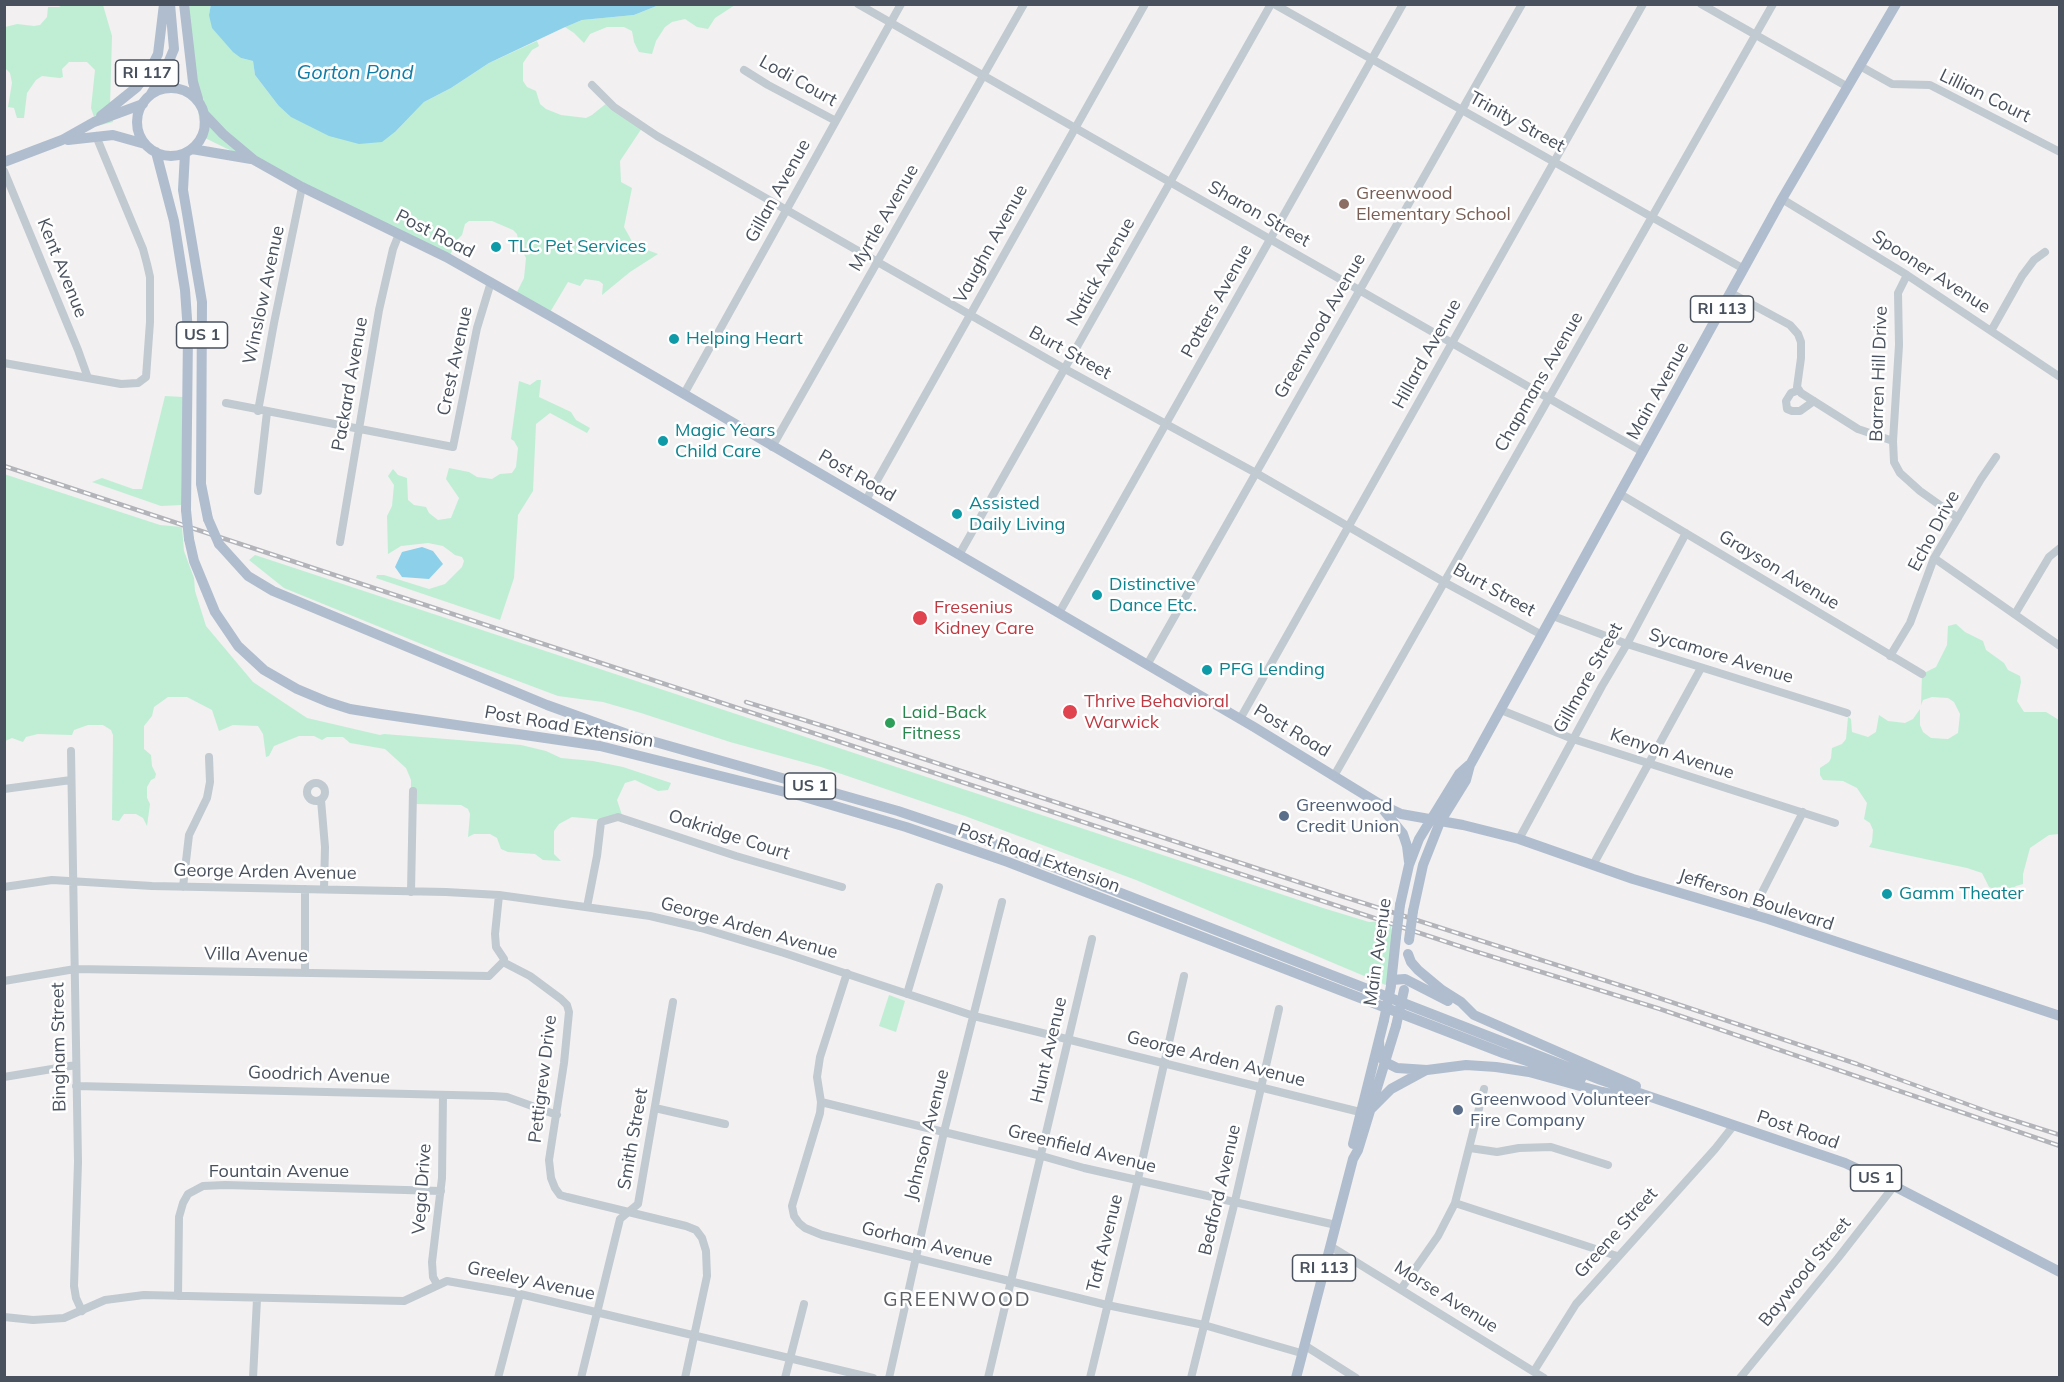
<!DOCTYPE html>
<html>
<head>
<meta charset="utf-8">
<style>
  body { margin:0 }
  #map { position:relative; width:2064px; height:1382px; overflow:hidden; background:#f2f0f0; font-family:Mulish,sans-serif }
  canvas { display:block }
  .frame { position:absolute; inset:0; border:6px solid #48515d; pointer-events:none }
</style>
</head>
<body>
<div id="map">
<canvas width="2064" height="1382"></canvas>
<div class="frame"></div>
</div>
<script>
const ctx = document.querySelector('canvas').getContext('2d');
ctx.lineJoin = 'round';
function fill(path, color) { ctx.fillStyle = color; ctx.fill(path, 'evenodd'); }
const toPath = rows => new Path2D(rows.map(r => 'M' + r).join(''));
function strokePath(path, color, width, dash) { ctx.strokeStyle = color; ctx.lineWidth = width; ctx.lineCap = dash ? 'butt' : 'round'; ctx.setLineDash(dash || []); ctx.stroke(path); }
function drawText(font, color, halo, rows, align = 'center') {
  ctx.font = font + ' Mulish,sans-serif'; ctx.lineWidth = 5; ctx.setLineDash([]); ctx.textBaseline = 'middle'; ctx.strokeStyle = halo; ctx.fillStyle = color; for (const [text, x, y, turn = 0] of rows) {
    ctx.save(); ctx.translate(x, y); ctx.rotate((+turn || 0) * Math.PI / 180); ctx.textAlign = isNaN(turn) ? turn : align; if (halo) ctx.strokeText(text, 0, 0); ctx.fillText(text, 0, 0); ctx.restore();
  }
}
const green = toPath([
  [64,4,103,5,112,36,110,106,113,122,97,126,91,108,95,70,87,62,69,62,62,69,63,77,60,78,42,76,36,80,27,93,24,118,17,118,14,108,8,107,12,83,10,73,5,68,5,27,17,24,34,26,40,25,47,17,48,7,59,7],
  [184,5,211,5,209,15,241,58,253,61,255,75,278,105,396,131,424,102,451,88,489,63,537,41,539,46,532,50,523,63,523,81,527,87,536,91,540,104,546,109,561,115,586,118,592,115,608,102,642,128,620,161,621,182,632,188,624,227,634,245,658,254,630,272,602,295,603,284,599,281,585,279,580,286,568,282,549,314,515,296,524,278,526,258,519,245,517,234,513,230,492,221,469,221,465,224,462,235,458,239,449,257,203,137,200,134,196,72],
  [659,5,735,5,715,18,708,29,697,27,685,19,672,22,665,27,656,41,652,54,639,52,634,42,632,31,624,27,607,27,590,34,584,43,574,33,565,27,582,20,634,15],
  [537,380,541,380,539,397,571,412,576,420,590,428,587,433,550,413,536,424,533,491,518,515,514,578,500,620,376,578,377,575,384,575,429,589,445,584,462,567,464,561,462,557,455,555,443,546,428,543,401,546,388,554,387,516,392,506,394,485,388,476,393,469,398,475,407,478,408,500,414,505,426,507,429,513,438,520,451,518,459,498,446,479,449,468,469,472,477,477,492,479,500,474,512,473,516,467,518,448,514,441,511,439,519,381,530,385],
  [165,396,183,397,181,505,161,506,92,482,102,478,133,489,142,489],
  [4,474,160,525,182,527,184,551,194,578,195,591,206,626,253,682,307,718,380,735,384,734,521,745,546,751,561,758,593,761,623,767,671,783,668,790,658,791,635,780,625,783,617,800,623,818,605,820,572,817,559,824,554,831,554,854,561,861,543,860,535,854,508,852,501,849,497,838,490,834,474,834,468,837,470,814,468,809,461,805,414,804,411,796,411,780,406,768,385,749,350,743,343,737,327,737,322,740,314,736,299,736,274,746,269,756,266,757,263,734,258,726,233,725,219,731,212,710,187,697,168,697,154,707,152,716,144,726,144,749,151,755,152,766,156,774,155,778,151,780,147,787,147,798,150,804,147,826,143,818,136,814,124,814,119,821,112,820,113,735,111,730,103,725,88,725,74,730,72,735,38,734,26,737,23,742,12,738,5,741],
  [255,555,1323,908,1369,922,1389,921,1394,936,1388,986,1136,880,965,816,821,767,730,742,641,713,603,702,558,696,446,654,284,588,249,560],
  [1956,624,1965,632,1983,641,1986,650,2004,663,2008,670,2020,676,2021,682,2017,701,2024,712,2046,712,2059,720,2059,834,2049,835,2030,848,2023,874,2023,884,2016,886,2006,894,1989,887,1982,873,1967,868,1869,847,1872,842,1873,830,1870,823,1864,819,1867,803,1857,788,1843,781,1823,780,1820,775,1820,768,1829,762,1831,758,1832,748,1842,744,1846,739,1848,717,1851,719,1852,732,1868,737,1876,732,1879,715,1888,721,1905,723,1913,719,1920,709,1920,725,1923,732,1931,738,1948,739,1958,733,1960,714,1954,702,1948,698,1932,697,1923,700,1921,705,1922,674,1936,667,1947,645,1948,626],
  [889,995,905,1001,896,1032,879,1026]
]);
const water = toPath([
  [211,4,659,4,659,5,634,15,582,20,563,28,489,63,451,88,424,102,396,131,382,142,359,144,329,136,291,117,278,105,255,75,253,61,241,58,233,52,212,28,209,15],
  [422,547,433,551,443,564,429,579,402,577,395,567,402,552]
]);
const minor = toPath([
  [858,4,1643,452],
  [1274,4,1744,269],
  [1701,4,1848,87],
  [1860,66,1892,84,1930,85,2060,152],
  [744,70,768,85,836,121],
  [592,85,614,107,657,136,1065,369,1256,473,1444,582,1542,635],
  [4,171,78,350,88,378],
  [1782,199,1907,275,2060,377],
  [1907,275,1898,293,1899,345,1893,441,1894,462,1900,473,1920,491,1958,518],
  [1731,293,1790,325,1798,334,1801,342,1801,358,1797,387,1801,393,1858,429,1893,441],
  [1991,331,2022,276,2034,260,2045,252],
  [4,363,121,384,138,383,146,377,150,322,150,277,147,264,143,249,96,136],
  [1799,390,1791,393,1786,401,1787,409,1792,411,1800,411,1814,401],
  [684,394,901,4],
  [226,403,453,447,477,328,491,282],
  [258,411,274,323,302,187],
  [772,447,1024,4],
  [258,491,267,412],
  [1620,494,1922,674],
  [866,500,1145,4],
  [340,542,379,310,393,249,399,234],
  [959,555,1271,4],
  [1934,558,2060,646],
  [1059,613,1403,4],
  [2015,614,2049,557,2060,548],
  [1553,616,1627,644,1847,713],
  [1890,656,1910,623,1934,558,1981,479,1996,457],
  [1147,665,1522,4],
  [1501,710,1573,739,1835,823],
  [1240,719,1643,4],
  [71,751,78,1162,74,1286,76,1298,82,1311],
  [1334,776,1773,4],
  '307 792a9 9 0 1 1 18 0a9 9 0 1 1-18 0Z',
  [4,789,71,780],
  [321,800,325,847,324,889],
  [1519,839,1602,686,1627,644,1686,533],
  [1593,865,1701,668],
  [4,887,52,880,152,886,446,892,499,895,650,916,701,928,784,953,974,1016,1360,1112],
  [183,887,189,835,207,798,210,782,209,757],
  [411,892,413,791],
  [499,895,495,934,496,947,504,959,503,962,530,976,561,999,567,1005,569,1012,564,1063,549,1160,551,1178,555,1188,560,1195,567,1197,686,1226,696,1230,702,1238,706,1251,707,1276,685,1378],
  [587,907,597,856,601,822,618,817,736,856,842,887],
  [1751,914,1803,812],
  [305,973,305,889],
  [847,973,820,1057,817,1077,821,1102,820,1113,792,1206,794,1216,799,1223,805,1228,822,1235,1107,1305,1204,1325,1301,1353],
  [4,981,75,969,489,976,503,962],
  [907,994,939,887],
  [4,1077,76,1065],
  [76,1086,493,1096,507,1097,557,1115],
  [821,1102,1042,1156,1084,1168,1336,1225],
  [655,1108,725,1124],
  [1470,1148,1497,1152,1519,1148,1551,1147,1608,1165],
  [1455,1203,1617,1256],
  [1330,1246,1544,1378],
  [437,1284,433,1277,432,1262,442,1178,443,1095],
  [1401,1289,1438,1236,1455,1203,1484,1089],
  [178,1296,179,1217,183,1203,188,1194,203,1186,225,1185,441,1191],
  [4,1317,33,1320,64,1318,105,1300,144,1295,404,1301,447,1281,520,1294,873,1378],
  [1304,1345,1356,1378],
  [1534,1371,1576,1304,1715,1149,1734,1125],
  [253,1378,257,1299],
  [498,1378,520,1294],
  [581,1378,620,1219,638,1204,673,1002],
  [785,1378,804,1304],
  [889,1378,944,1132,1002,902],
  [988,1378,1092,939],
  [1090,1378,1138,1179,1184,976],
  [1191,1378,1235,1201,1279,1009],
  [1740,1378,1838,1258,1894,1186]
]);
const major = toPath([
  [184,4,193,82,198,99],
  '137 122a34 34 0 1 1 68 0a34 34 0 1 1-68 0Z',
  [151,94,164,73,174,49,170,4],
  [204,114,223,134,254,160,302,187,446,257,559,321,1254,727,1378,803,1401,814,1463,825,1519,839,1633,879,1768,919,2060,1016],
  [101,116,137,87,151,68,158,54,164,4],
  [68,140,113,135,145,144],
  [192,149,251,159],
  [156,152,174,221,185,290,188,333,186,510],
  [185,153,183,190,202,302,201,484,208,519],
  [4,162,62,140,94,122,143,104],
  [189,539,194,561,215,612,238,646,264,670,297,689,328,702,350,709,381,714,600,746,801,796,906,827,1008,862,1503,1053,1581,1079],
  [219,544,248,576,273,591,547,705,627,734,898,811,987,841,1601,1080,1845,1163,1894,1186,2060,1272],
  [1382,808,1403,834,1407,846,1409,862],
  [1400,905,1409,865,1419,839,1459,774,1469,765],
  [1413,911,1423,865,1440,822,1466,780,1470,765,1782,199,1896,4],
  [1408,954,1411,962,1418,970,1442,990,1461,1002,1474,1015,1636,1086],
  [1392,980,1405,979,1448,1001],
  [1391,984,1396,937],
  [1379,1041,1380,1056,1385,1062,1397,1068,1427,1070,1466,1065,1496,1067,1529,1072,1602,1092,1641,1100],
  [1371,1109,1391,1089,1426,1070],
  [1353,1144,1384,1020],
  [1296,1378,1353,1159,1358,1150,1396,1026]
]);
const rail = toPath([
  [4,466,1474,951,1660,1009,2060,1146],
  [746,702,833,729,1332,893,1641,992,1857,1064,1994,1114,2060,1135]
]);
const majorBridge = toPath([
  [186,510,189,539],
  [208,519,219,544],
  [1396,937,1400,905],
  [1409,940,1413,911],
  [1384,1020,1391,986],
  [1396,1026,1404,990]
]);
const markers = [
  [1344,204,6,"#8d6e63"],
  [496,247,6,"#0f9aa8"],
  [674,339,6,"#0f9aa8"],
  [663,441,6,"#0f9aa8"],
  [957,514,6,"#0f9aa8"],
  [1097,595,6,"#0f9aa8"],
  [920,618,8,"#e0444e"],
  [1207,670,6,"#0f9aa8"],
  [1070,712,8,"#e0444e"],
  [890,723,6,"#2e9e5b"],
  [1284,816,6,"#5c6f8a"],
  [1887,894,6,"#0f9aa8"],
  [1458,1110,6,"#5c6f8a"]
];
const shields = [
  [147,73,63],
  [1722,309,63],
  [202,335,51],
  [810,786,51],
  [1876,1178,51],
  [1324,1268,63]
];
const shieldNames = [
  ["RI 117",147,73],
  ["RI 113",1722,309],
  ["US 1",202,335],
  ["US 1",810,786],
  ["US 1",1876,1178],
  ["RI 113",1324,1268]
];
const streetNames = [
  ["Lodi Court",798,81,29],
  ["Lillian Court",1985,96,26],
  ["Trinity Street",1517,122,29],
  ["Gillan Avenue",778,191,-61],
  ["Sharon Street",1259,214,30],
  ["Myrtle Avenue",884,218,-60],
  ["Post Road",435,234,27],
  ["Vaughn Avenue",991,244,-61],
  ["Kent Avenue",62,268,68],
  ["Natick Avenue",1101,272,-61],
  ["Spooner Avenue",1931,272,33],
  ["Winslow Avenue",264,295,-78],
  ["Potters Avenue",1217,301,-61],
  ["Greenwood Avenue",1320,326,-60],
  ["Burt Street",1070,353,29],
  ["Hillard Avenue",1427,354,-61],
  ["Crest Avenue",455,361,-78],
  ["Barren Hill Drive",1879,374,-88],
  ["Chapmans Avenue",1539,382,-60],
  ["Packard Avenue",350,384,-80],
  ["Main Avenue",1658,391,-61],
  ["Post Road",857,476,30],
  ["Echo Drive",1934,531,-62],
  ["Grayson Avenue",1779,570,31],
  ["Burt Street",1494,590,29],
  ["Sycamore Avenue",1721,656,17],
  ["Gillmore Street",1588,678,-61],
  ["Post Road Extension",569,727,10],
  ["Post Road",1292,731,31],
  ["Kenyon Avenue",1672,754,18],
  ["Oakridge Court",729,835,18],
  ["Post Road Extension",1039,858,20],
  ["George Arden Avenue",265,872,1],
  ["Jefferson Boulevard",1756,900,18],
  ["George Arden Avenue",749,928,16],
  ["Main Avenue",1378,952,-82],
  ["Villa Avenue",256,955,1],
  ["Bingham Street",59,1047,-91],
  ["Hunt Avenue",1049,1050,-77],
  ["George Arden Avenue",1216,1059,14],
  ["Goodrich Avenue",319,1075,2],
  ["Pettigrew Drive",543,1079,-83],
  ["Post Road",1798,1130,19],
  ["Johnson Avenue",927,1135,-76],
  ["Smith Street",633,1139,-80],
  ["Greenfield Avenue",1082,1149,14],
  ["Fountain Avenue",279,1172],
  ["Vega Drive",422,1189,-86],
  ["Bedford Avenue",1220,1190,-77],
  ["Greene Street",1616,1233,-48],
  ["Taft Avenue",1105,1243,-76],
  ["Gorham Avenue",927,1244,14],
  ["Baywood Street",1805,1272,-51],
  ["Greeley Avenue",531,1281,12],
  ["Morse Avenue",1446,1297,32]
];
const educationNames = [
  ["Greenwood",1356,194],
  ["Elementary School",1356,215]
];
const cultureNames = [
  ["TLC Pet Services",508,247],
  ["Helping Heart",686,339],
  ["Magic Years",675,431],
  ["Child Care",675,452],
  ["Assisted",969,504],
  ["Daily Living",969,525],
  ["Distinctive",1109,585],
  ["Dance Etc.",1109,606],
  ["PFG Lending",1219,670],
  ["Gamm Theater",1899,894]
];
const healthNames = [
  ["Fresenius",934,608],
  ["Kidney Care",934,629],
  ["Thrive Behavioral",1084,702],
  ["Warwick",1084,723]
];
const leisureNames = [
  ["Laid-Back",902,713],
  ["Fitness",902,734]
];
const serviceNames = [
  ["Greenwood",1296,806],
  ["Credit Union",1296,827],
  ["Greenwood Volunteer",1470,1100],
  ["Fire Company",1470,1121]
];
const waterNames = [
  ["Gorton Pond",355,73]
];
const neighbourhoodNames = [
  ["GREENWOOD",957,1300]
];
fill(green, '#bfeed5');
fill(water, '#8dd0ea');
strokePath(minor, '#c1c9d1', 8);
strokePath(major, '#b0bdce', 10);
strokePath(rail, '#b2b4ba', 4.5);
strokePath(rail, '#fff', 2, [7]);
strokePath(majorBridge, '#b0bdce', 10);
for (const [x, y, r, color] of markers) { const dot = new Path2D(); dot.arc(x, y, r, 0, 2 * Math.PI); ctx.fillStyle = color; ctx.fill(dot); strokePath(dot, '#fff', 2); }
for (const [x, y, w] of shields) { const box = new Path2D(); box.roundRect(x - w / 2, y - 13, w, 26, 4.5); ctx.fillStyle = '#fff'; ctx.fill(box); strokePath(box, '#48515d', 1.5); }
drawText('bold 16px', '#48515d', null, shieldNames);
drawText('18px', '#48515d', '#fff', streetNames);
drawText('18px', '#785e54', '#fff', educationNames, 'left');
drawText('18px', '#0d838f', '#fff', cultureNames, 'left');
drawText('18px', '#be3a42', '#fff', healthNames, 'left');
drawText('18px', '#27864d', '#fff', leisureNames, 'left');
drawText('18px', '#4e5e75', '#fff', serviceNames, 'left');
drawText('italic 20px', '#0f7da8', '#fff', waterNames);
ctx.letterSpacing = '1.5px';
drawText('20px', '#5c5f64', '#fff', neighbourhoodNames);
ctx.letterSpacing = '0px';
</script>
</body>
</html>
